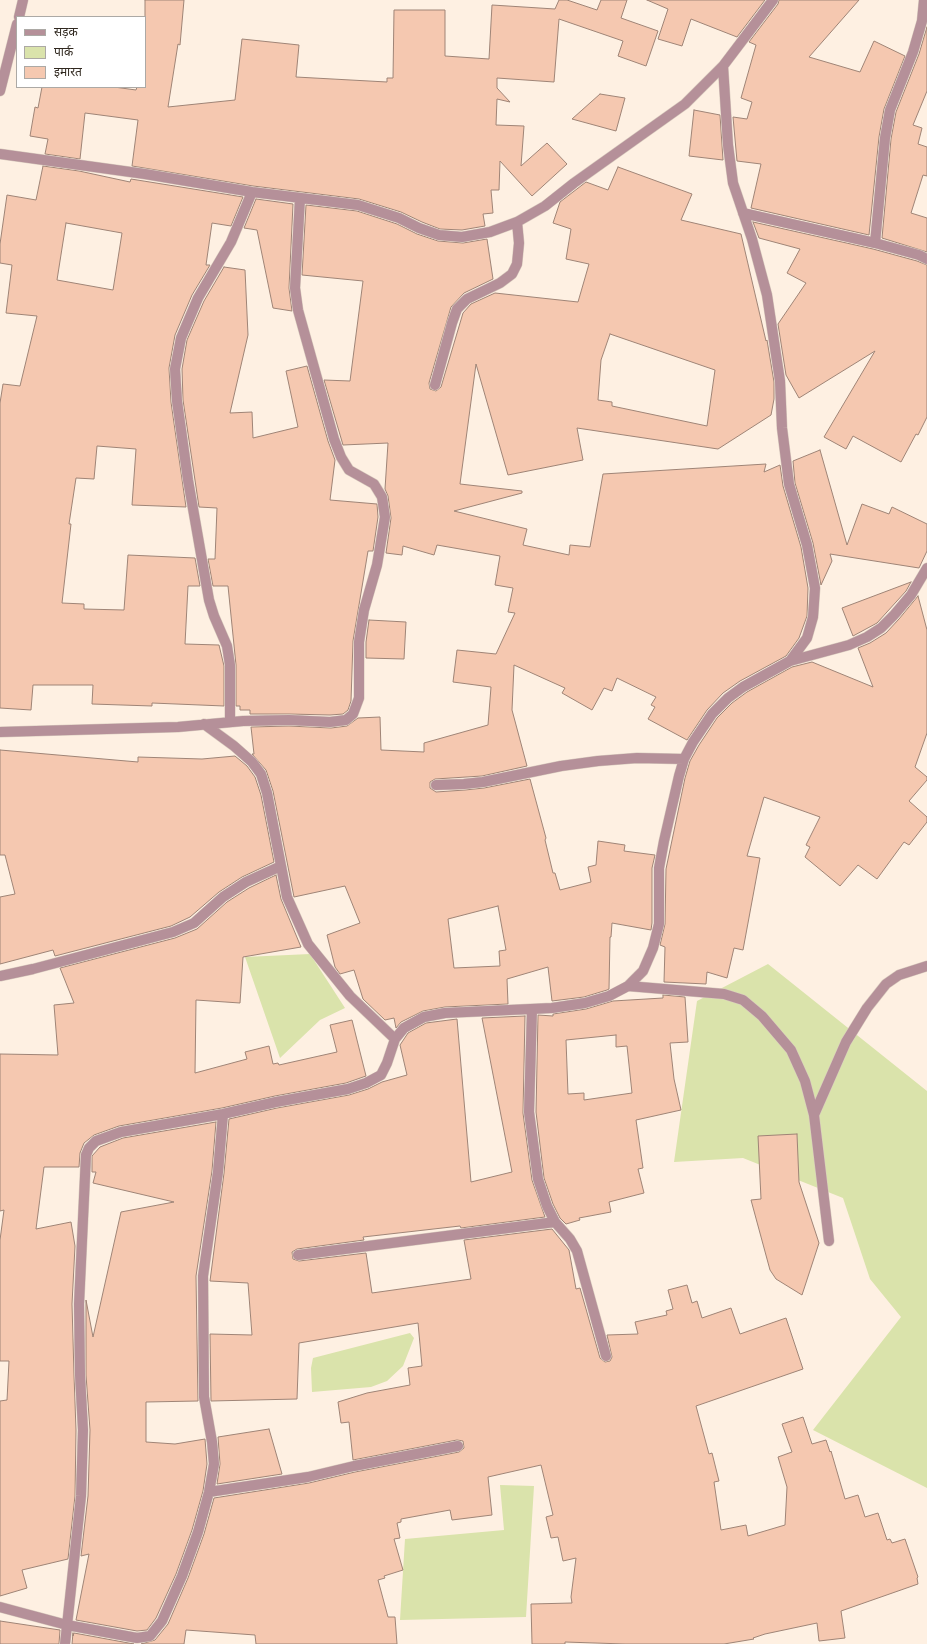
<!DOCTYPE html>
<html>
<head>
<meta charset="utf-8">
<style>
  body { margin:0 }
  #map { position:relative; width:927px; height:1644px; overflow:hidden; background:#fef0e2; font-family:"IBM Plex Sans","Noto Sans Devanagari",sans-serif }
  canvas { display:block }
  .legend { position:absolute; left:16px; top:16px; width:130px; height:72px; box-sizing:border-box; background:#fff; border:1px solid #aca9a5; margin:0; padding:5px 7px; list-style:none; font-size:12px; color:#30281f }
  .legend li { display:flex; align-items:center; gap:8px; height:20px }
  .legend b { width:20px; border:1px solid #aca9a5 }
</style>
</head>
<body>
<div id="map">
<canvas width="927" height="1644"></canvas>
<ul class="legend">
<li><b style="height:5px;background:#b59099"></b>सड़क</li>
<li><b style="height:11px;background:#dae3ab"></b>पार्क</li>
<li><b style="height:11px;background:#f5c8b0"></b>इमारत</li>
</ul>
</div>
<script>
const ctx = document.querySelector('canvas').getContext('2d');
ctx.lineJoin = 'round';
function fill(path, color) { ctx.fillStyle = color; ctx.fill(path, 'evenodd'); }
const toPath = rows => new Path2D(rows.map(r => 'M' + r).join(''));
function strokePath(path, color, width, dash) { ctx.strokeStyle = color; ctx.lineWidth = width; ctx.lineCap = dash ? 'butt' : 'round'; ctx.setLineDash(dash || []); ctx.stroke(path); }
const green = toPath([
  [310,954,345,1008,320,1020,280,1058,245,957],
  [768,964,927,1091,927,1488,813,1430,901,1317,870,1279,843,1198,743,1158,674,1162,697,1001],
  [410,1333,414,1338,403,1366,387,1381,371,1387,312,1392,311,1368,313,1358],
  [500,1485,534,1486,526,1617,400,1620,405,1539,504,1530]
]);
const building = toPath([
  [145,0,184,0,180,45,178,44,168,107,235,100,242,39,299,45,296,77,387,82,387,78,393,78,394,10,445,10,445,56,489,59,492,5,555,9,559,0,567,0,597,10,601,0,627,0,621,18,658,31,646,66,618,56,623,41,559,19,554,82,497,78,497,88,510,102,497,99,496,125,524,126,521,166,547,143,567,164,532,196,500,161,499,190,491,190,493,213,483,214,485,226,462,230,440,229,422,222,401,212,359,199,253,186,132,166,138,120,85,113,80,159,45,154,48,139,30,136,35,107,38,108,42,87,114,87,136,90,137,87,145,87,145,0],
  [647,0,765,0,737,37,691,19,682,46,658,39,668,9,647,0],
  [779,0,859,0,809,57,860,72,874,41,905,56,884,109,879,137,869,235,751,208,761,164,737,161,733,117,747,119,752,102,741,98,756,45,749,42,778,4,779,0],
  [927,27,927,91,913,125,922,128,918,144,927,147,927,176,923,175,911,213,927,218,927,252,882,238,891,139,896,112,919,54,927,27],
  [600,94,625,98,616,131,572,119,600,94],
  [694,110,720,115,723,160,689,156,694,110],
  [43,166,79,171,130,182,131,179,243,197,231,226,212,223,206,265,210,265,192,295,175,335,169,368,171,402,186,507,132,505,136,449,97,446,94,479,76,478,69,524,71,524,62,603,84,604,84,609,124,610,128,555,195,558,200,586,188,586,185,644,219,645,224,666,224,706,152,703,152,706,92,704,93,685,33,685,31,710,0,708,0,403,3,384,20,386,37,316,6,313,12,265,0,263,0,244,7,195,36,200,43,166],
  [66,223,122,233,113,290,57,280,66,223],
  [618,167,692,194,681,220,741,234,766,341,767,340,774,382,774,399,771,415,718,449,577,428,583,460,508,475,476,364,460,484,522,491,522,493,454,511,527,529,523,545,569,555,570,545,590,547,603,474,766,464,764,472,780,465,783,486,801,547,808,588,807,616,799,638,786,656,740,681,723,693,707,710,687,740,648,719,655,707,651,705,656,697,617,678,612,691,604,688,592,710,562,693,565,688,514,665,512,710,527,766,482,776,435,779,430,782,430,788,436,792,465,790,484,788,530,779,546,838,545,840,553,873,555,873,560,890,591,882,588,867,596,865,598,841,625,845,624,851,655,855,652,868,652,923,651,930,612,923,611,937,610,937,609,989,607,990,584,997,552,1001,548,967,507,979,508,1004,445,1007,423,1011,401,1022,396,1028,394,1018,385,1020,363,999,354,970,340,974,335,967,327,935,360,923,345,886,294,897,273,791,266,770,252,754,254,754,251,727,289,726,331,728,347,726,358,718,380,717,381,750,424,752,424,743,488,725,491,687,453,682,457,650,496,654,515,613,508,612,513,588,495,585,500,556,437,545,434,555,403,546,402,555,386,553,391,518,388,496,385,489,388,443,343,445,324,380,350,381,363,281,302,275,306,205,357,211,397,224,417,234,438,241,463,243,487,239,493,279,464,293,451,307,429,383,430,389,436,391,441,387,463,313,471,304,495,293,578,302,589,264,566,259,571,229,553,223,560,202,586,182,608,190,618,167],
  [610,334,715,370,707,426,612,406,612,402,598,400,601,360,610,334],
  [498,906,506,950,499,951,500,966,454,968,448,919,498,906],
  [256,199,293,204,289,288,292,311,273,308,257,230,244,228,256,199],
  [753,222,873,249,917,261,927,265,927,417,918,435,916,434,901,462,853,436,846,449,824,437,875,351,799,398,786,375,778,324,806,283,787,273,800,249,759,238,753,222],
  [224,267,245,270,248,335,230,413,252,412,253,438,298,427,286,371,307,366,328,441,335,460,330,500,377,504,378,517,373,551,368,551,353,641,351,701,348,710,343,714,330,715,289,714,250,714,250,710,240,710,240,706,236,706,236,665,228,586,213,586,208,559,215,559,217,508,199,507,183,400,182,369,187,340,204,301,224,267],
  [820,450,847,545,862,504,889,514,892,507,927,524,927,551,919,568,830,554,832,561,821,585,813,543,795,483,793,461,820,450],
  [911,582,906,591,877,623,853,636,842,608,911,582],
  [918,596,927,630,927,733,915,767,927,777,927,780,909,801,927,817,927,822,909,845,904,842,877,879,858,865,840,886,805,857,810,847,806,845,820,817,764,797,747,856,760,858,743,950,734,948,727,978,707,972,706,984,664,982,665,947,660,945,665,924,666,869,685,778,690,761,699,745,717,718,732,703,747,692,792,667,812,662,873,687,858,648,870,643,886,633,899,619,918,596],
  [369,620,406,622,404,659,366,658,366,642,369,620],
  [0,750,138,762,138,757,202,759,235,756,247,766,255,777,261,795,274,862,242,877,219,892,190,917,171,926,55,956,53,950,0,964,0,897,15,894,5,855,0,855,0,750],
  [276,875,281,899,301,947,243,957,240,1003,196,1000,195,1073,247,1059,245,1052,269,1046,273,1064,278,1063,279,1065,337,1052,330,1025,352,1020,366,1076,346,1083,275,1096,222,1108,119,1126,94,1135,84,1143,80,1153,79,1167,44,1167,36,1229,71,1222,75,1246,72,1304,74,1375,76,1430,75,1496,68,1559,22,1570,27,1588,0,1596,0,1401,7,1400,9,1361,0,1361,0,1240,4,1210,0,1211,0,1054,58,1055,54,1005,74,1003,60,968,175,938,197,929,227,902,249,888,276,875],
  [663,995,685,997,688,1042,670,1043,674,1079,681,1110,636,1120,643,1168,638,1169,644,1193,609,1202,611,1212,579,1218,580,1220,566,1224,560,1218,553,1204,544,1178,536,1112,538,1015,553,1016,553,1014,586,1009,613,1001,663,998,663,995],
  [616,1035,616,1047,627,1046,632,1093,584,1100,584,1093,568,1094,566,1040,616,1035],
  [525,1016,523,1113,532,1180,545,1217,461,1228,460,1226,363,1237,364,1240,297,1249,292,1252,293,1259,299,1261,366,1253,372,1293,471,1279,464,1240,552,1229,569,1250,576,1289,580,1288,600,1358,605,1362,610,1361,612,1357,607,1335,638,1334,635,1322,667,1315,666,1311,673,1309,668,1290,687,1285,692,1303,697,1301,702,1318,731,1308,740,1334,786,1318,803,1369,696,1406,709,1454,712,1453,719,1481,714,1482,721,1530,746,1525,748,1536,785,1525,787,1487,778,1457,792,1452,782,1424,803,1417,812,1444,826,1440,830,1452,831,1451,845,1499,858,1495,865,1517,878,1513,887,1540,890,1539,892,1543,905,1539,918,1577,917,1578,918,1584,841,1611,845,1638,819,1641,817,1623,765,1634,753,1638,754,1639,724,1644,625,1644,565,1642,565,1644,532,1644,531,1604,572,1603,571,1597,576,1558,563,1561,558,1537,551,1538,546,1517,553,1515,541,1465,488,1477,492,1515,452,1520,450,1510,401,1519,401,1522,397,1523,400,1538,394,1539,403,1570,384,1576,385,1578,378,1580,388,1617,395,1617,397,1644,256,1644,255,1635,186,1630,184,1644,141,1644,155,1640,168,1624,188,1578,204,1534,214,1498,309,1483,355,1472,459,1452,464,1448,463,1441,457,1440,353,1460,349,1422,341,1423,338,1402,367,1393,410,1385,408,1368,422,1366,418,1323,299,1343,297,1399,211,1401,210,1334,252,1335,248,1283,210,1281,224,1173,229,1119,277,1108,349,1095,368,1089,382,1082,407,1075,400,1045,408,1033,426,1023,457,1019,471,1182,512,1172,482,1018,525,1016],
  [216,1122,212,1171,196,1276,198,1401,146,1402,146,1442,175,1444,205,1439,207,1464,203,1491,192,1530,176,1574,156,1618,147,1630,137,1631,76,1620,89,1554,81,1556,88,1496,90,1430,86,1375,86,1300,93,1337,121,1212,174,1202,93,1183,96,1172,92,1172,92,1156,100,1147,123,1138,216,1122],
  [797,1134,799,1182,819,1243,802,1295,776,1279,770,1270,751,1200,761,1199,758,1136,797,1134],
  [269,1429,282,1474,217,1484,220,1464,218,1437,269,1429],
  [0,1621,60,1630,59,1644,0,1644,0,1621],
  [73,1633,73,1636,74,1633,134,1644,72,1644,73,1633]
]);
const minor = toPath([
  [19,17,23,0],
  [0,91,17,24],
  [0,154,145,174,252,192,358,205,399,218,419,228,439,235,462,237,490,232,517,222,545,206,574,183,685,104,723,66,773,0],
  [743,213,875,243,919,255,927,259],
  [875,243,885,138,890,110,913,52,922,21,924,0],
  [435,385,452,323,457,309,467,299,500,283,512,274,517,264,519,243,517,222],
  [790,661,849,645,867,637,881,628,894,615,911,595,927,568],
  [230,722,230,665,227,646,214,616,209,600,188,480,177,401,175,369,181,338,198,298,231,242,252,192],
  [204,724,234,746,252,762,261,774,267,793,287,897,308,944,350,996,395,1039],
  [0,732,178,727,243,721,289,720,330,722,346,720,353,714,359,698,359,642,364,610,377,565,385,517,382,497,374,484,349,470,341,457,334,439,298,310,295,288,300,198],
  [436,785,464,784,483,782,561,766,598,761,637,758,684,759],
  [0,976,33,969,173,932,194,923,223,897,246,882,281,866],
  [628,986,724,994,743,1000,762,1016,791,1050,805,1081,814,1115,829,1241],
  [532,1009,529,1112,538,1179,547,1206,555,1222,570,1239,577,1251,606,1356],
  [814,1115,846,1042,867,1008,886,984,899,975,927,966],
  [298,1255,555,1222],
  [209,1492,308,1477,354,1466,458,1446],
  [0,1607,67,1625,137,1638,150,1636,162,1621,182,1576,198,1532,209,1492,214,1464,212,1442,204,1397,203,1276,218,1172,223,1114],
  [65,1644,81,1496,83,1430,80,1375,79,1304,86,1155,89,1148,96,1141,121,1132,223,1114,276,1102,348,1089,366,1083,381,1075,387,1063,395,1039,404,1028,424,1017,445,1013,552,1008,585,1003,609,996,628,986,643,971,653,948,659,924,659,868,664,841,679,776,684,759,693,742,712,714,728,698,743,687,790,661,807,638,813,617,815,588,807,545,789,484,782,428,780,381,767,295,752,239,733,183,728,145,723,66]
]);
fill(green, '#dae3ab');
fill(building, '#f5c8b0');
strokePath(building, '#9f8476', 1);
strokePath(minor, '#d9ccbf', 11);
strokePath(minor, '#b59099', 10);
</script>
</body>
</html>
